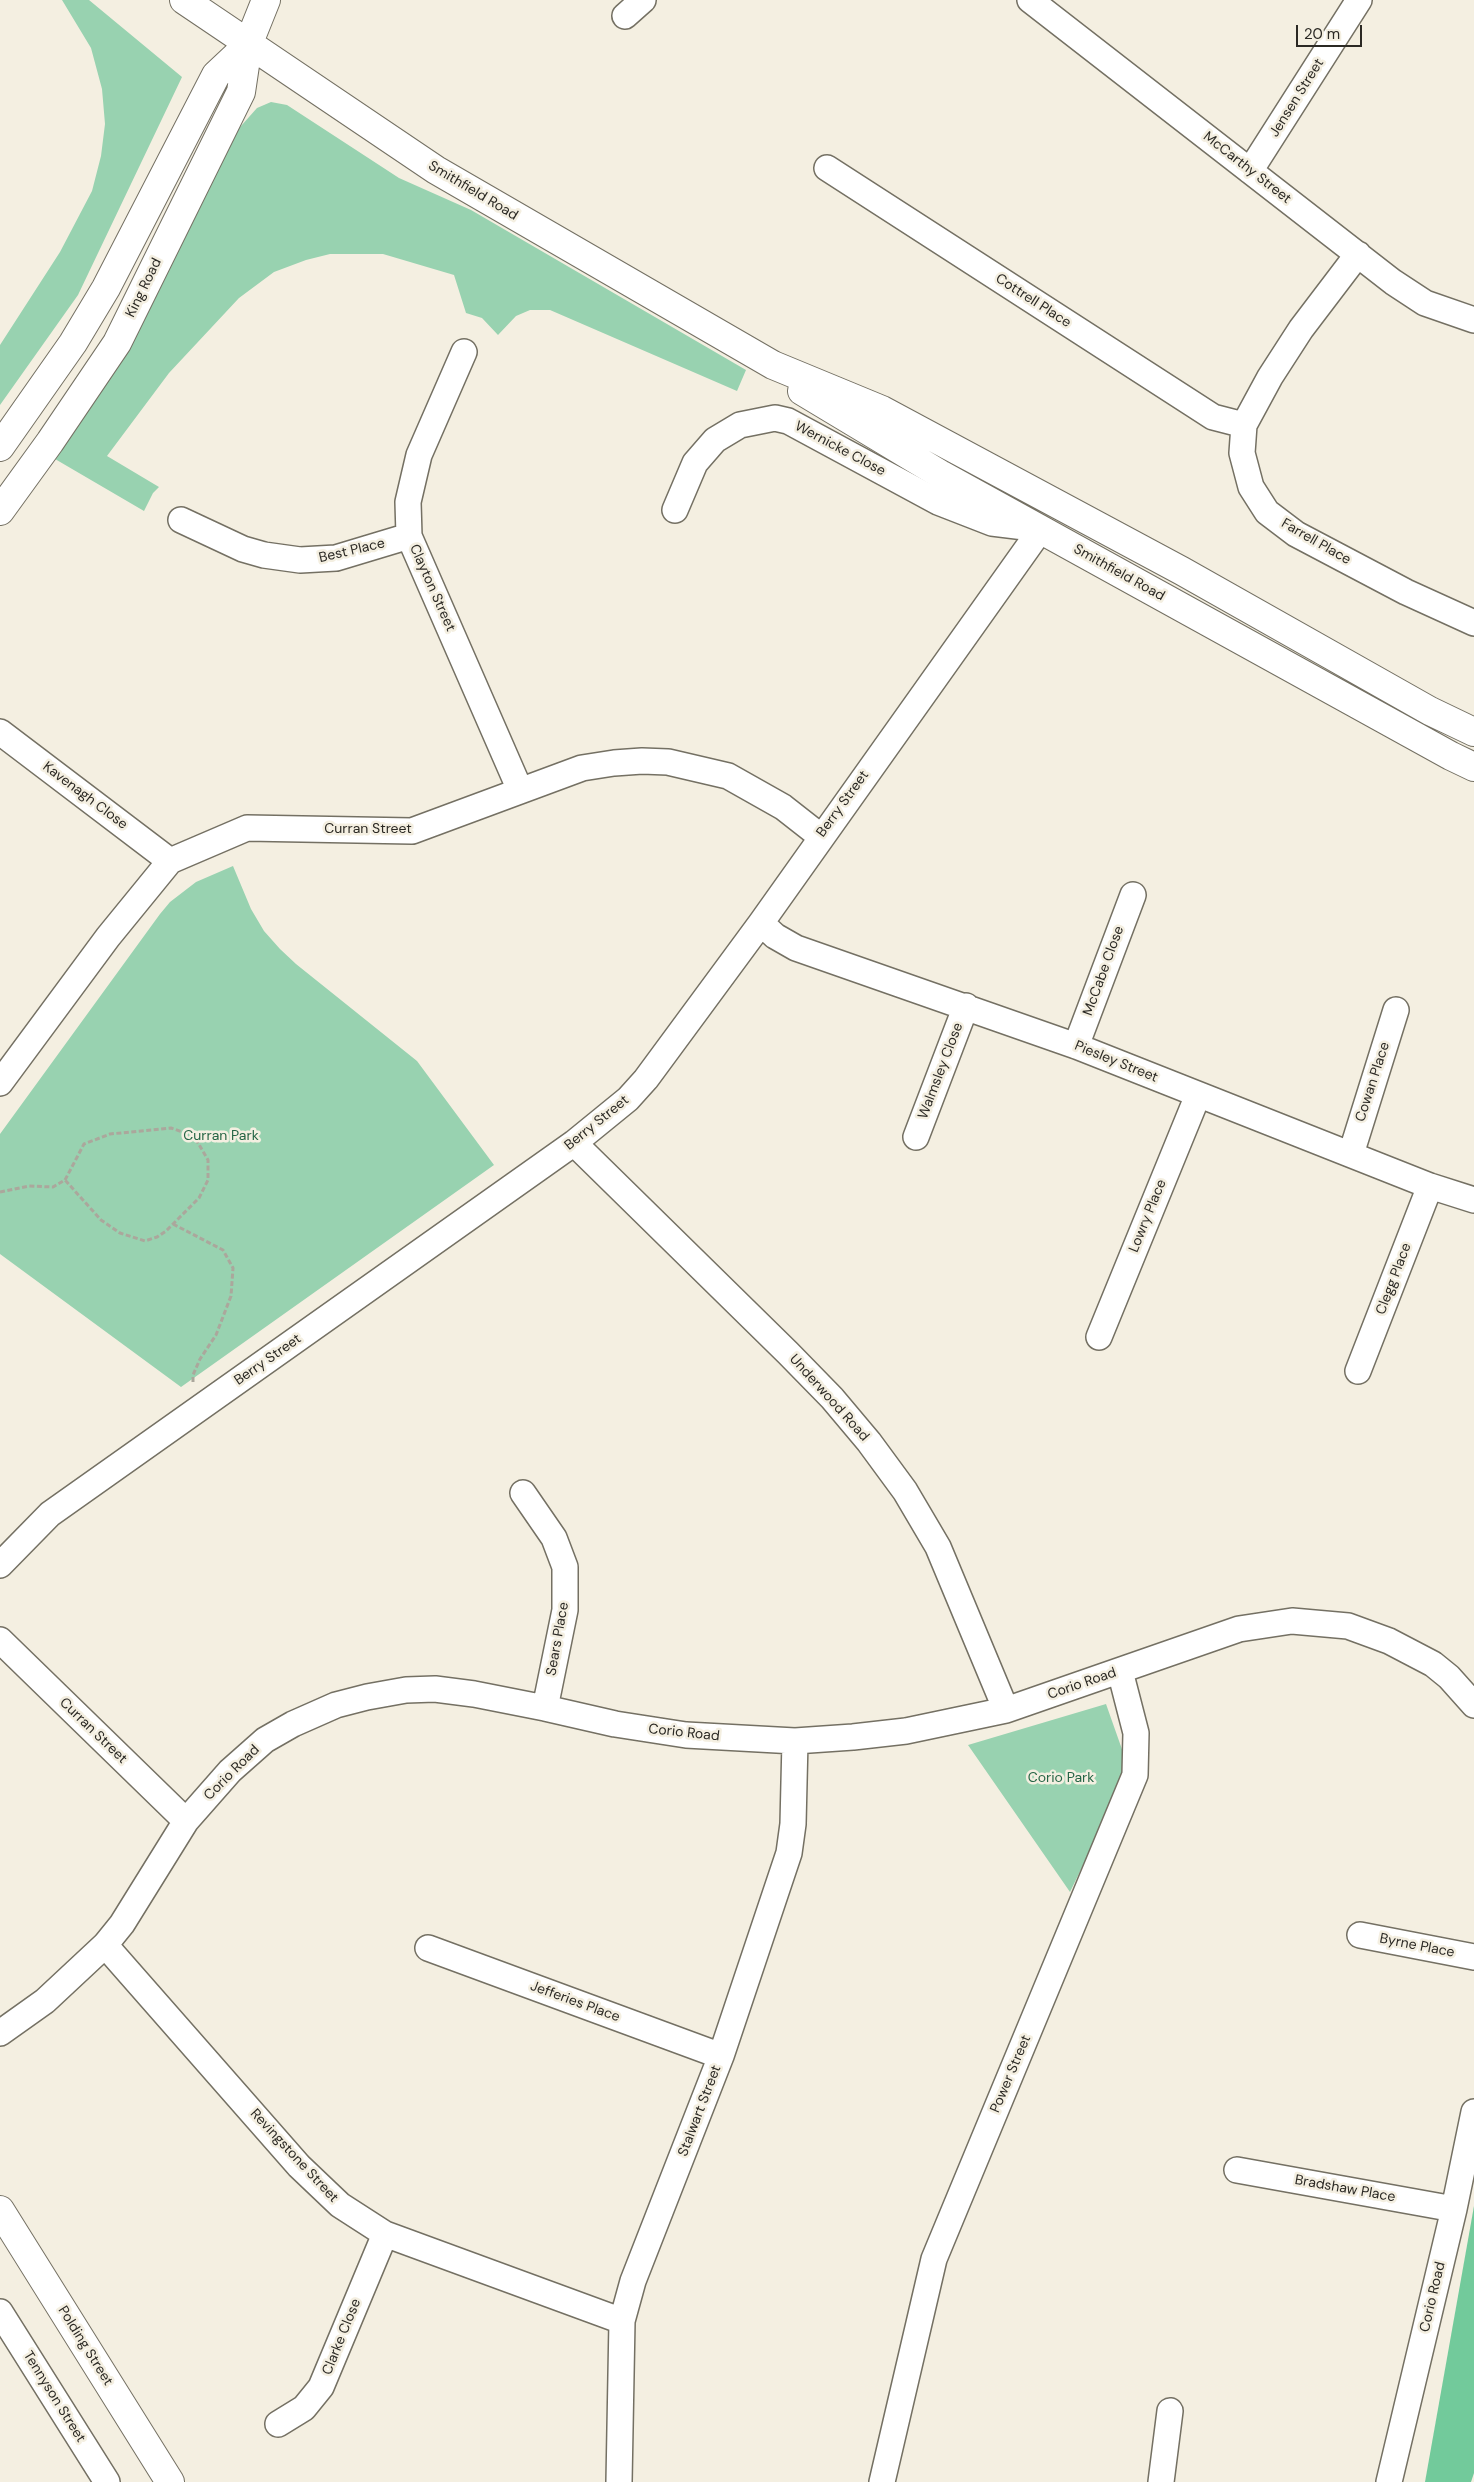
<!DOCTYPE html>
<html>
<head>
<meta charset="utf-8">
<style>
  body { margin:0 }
  #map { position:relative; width:1474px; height:2482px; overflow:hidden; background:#f4efe1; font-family:"DM Sans",sans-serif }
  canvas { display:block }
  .scale { position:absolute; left:1296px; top:25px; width:66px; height:22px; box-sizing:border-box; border:2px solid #2b2924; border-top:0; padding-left:6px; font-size:15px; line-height:18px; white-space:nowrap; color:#2b2924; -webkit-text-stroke:4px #f4efe1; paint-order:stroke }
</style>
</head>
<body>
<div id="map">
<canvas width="1474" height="2482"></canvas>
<div class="scale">20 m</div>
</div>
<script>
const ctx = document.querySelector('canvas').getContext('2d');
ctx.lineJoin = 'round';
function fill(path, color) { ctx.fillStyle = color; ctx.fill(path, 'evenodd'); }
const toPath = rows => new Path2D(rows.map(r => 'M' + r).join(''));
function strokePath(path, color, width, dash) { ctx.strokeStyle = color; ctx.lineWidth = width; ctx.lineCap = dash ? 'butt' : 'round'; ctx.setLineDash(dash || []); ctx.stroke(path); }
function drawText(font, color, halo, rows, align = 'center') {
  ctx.font = font + ' "DM Sans",sans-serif'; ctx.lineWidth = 5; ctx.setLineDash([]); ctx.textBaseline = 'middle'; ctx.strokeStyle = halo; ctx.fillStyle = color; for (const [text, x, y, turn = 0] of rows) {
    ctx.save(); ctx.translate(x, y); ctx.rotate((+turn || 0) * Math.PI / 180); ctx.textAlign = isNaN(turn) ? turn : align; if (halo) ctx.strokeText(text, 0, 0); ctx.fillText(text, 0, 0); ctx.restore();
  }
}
const green = toPath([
  [62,0,89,0,182,77,78,295,0,405,0,345,60,252,92,191,101,156,105,124,102,89,91,48],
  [271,102,287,105,399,178,471,210,746,370,737,391,550,310,530,310,516,316,498,335,482,318,466,313,454,275,383,254,330,254,306,260,274,272,239,298,169,373,107,456,159,487,153,493,144,511,55,459,178,251,233,135,257,108],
  [233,866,251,909,264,931,280,949,296,964,417,1061,494,1165,181,1387,0,1254,0,1134,160,914,170,902,196,882],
  [1106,1704,1124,1755,1121,1787,1070,1892,968,1745]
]);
const forest = toPath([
  [1474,2206,1474,2473,1471,2482,1425,2482]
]);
const path = toPath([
  [0,1192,29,1186,53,1187,65,1180,84,1144,110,1134,171,1128,194,1136,208,1160,208,1180,199,1198,166,1231,157,1237,145,1241,120,1233,101,1220,65,1180],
  [173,1224,223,1250,233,1268,231,1296,216,1335,200,1359,193,1375,193,1384]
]);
const street = toPath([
  [1030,0,1393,282,1425,303,1474,320],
  [625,16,643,0],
  [827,168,1213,417,1244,425],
  [1250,171,1359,0],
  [1358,254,1301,329,1270,377,1244,425,1242,453,1251,487,1267,512,1296,534,1406,592,1474,623],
  [464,352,419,455,408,502,409,536,520,790],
  [181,520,243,549,264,555,300,560,336,558,409,536],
  [0,732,170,861],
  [761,923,775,936,796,948,1076,1046,1430,1186,1474,1200],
  [1076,1046,1133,895],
  [0,1083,108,937,170,861,247,828,412,831,582,768,614,763,642,761,668,762,728,776,783,807,820,836],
  [916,1137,966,1006],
  [574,1143,788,1353,832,1398,869,1442,905,1491,938,1547,1006,1710],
  [1351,1154,1396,1010],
  [1099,1337,1198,1095],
  [1358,1371,1430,1186],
  [523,1493,554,1538,565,1567,565,1610,545,1708],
  [0,1565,50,1514,574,1143,628,1099,646,1079,761,923,1041,529,992,523,938,502,788,421,775,418,740,425,715,440,695,463,675,510],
  [0,1640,186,1821],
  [1360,1935,1474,1957],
  [105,1945,299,2166,340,2205,385,2234,622,2321],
  [428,1948,721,2056],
  [0,2033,45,2001,105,1945,122,1924,186,1821,230,1771,265,1740,293,1724,336,1705,367,1697,406,1690,435,1689,474,1694,545,1708,615,1724,686,1735,795,1741,853,1737,906,1731,1006,1710,1239,1629,1292,1621,1348,1626,1389,1641,1433,1664,1449,1677,1474,1705],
  [1237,2170,1454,2209],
  [0,2312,107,2482],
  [278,2424,304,2408,321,2387,385,2234],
  [619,2482,622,2321,633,2281,721,2056,789,1853,793,1824,795,1741],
  [882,2482,934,2259,1135,1775,1136,1733,1120,1671],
  [1161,2482,1170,2411],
  [1389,2482,1454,2209,1474,2112]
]);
const secondary = toPath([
  [184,0,436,170,773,365,882,410,1182,571,1430,711,1474,732],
  [802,391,940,474,1451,756,1474,767],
  [0,447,73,343,106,288,216,75,248,45],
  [0,511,50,442,117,343,241,92,248,45,266,0],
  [0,2210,170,2482]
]);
const streetNames = [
  ["Jensen Street",1297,98,-58],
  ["McCarthy Street",1247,168,38],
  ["Smithfield Road",473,191,31],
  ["King Road",144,288,-64],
  ["Cottrell Place",1033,301,33],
  ["Wernicke Close",840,449,28],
  ["Farrell Place",1316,542,30],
  ["Best Place",352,551,-13],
  ["Smithfield Road",1119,573,29],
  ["Clayton Street",432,588,66],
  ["Kavenagh Close",85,796,37],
  ["Berry Street",843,804,-54],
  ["Curran Street",368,829],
  ["McCabe Close",1104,971,-70],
  ["Piesley Street",1116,1062,22],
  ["Walmsley Close",941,1071,-69],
  ["Cowan Place",1373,1082,-72],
  ["Berry Street",597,1123,-39],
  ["Lowry Place",1148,1216,-68],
  ["Clegg Place",1394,1279,-69],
  ["Berry Street",268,1360,-35],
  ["Underwood Road",829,1398,48],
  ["Sears Place",558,1639,-80],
  ["Corio Road",1082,1684,-19],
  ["Curran Street",93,1731,44],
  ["Corio Road",684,1733,6],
  ["Corio Road",232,1773,-45],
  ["Byrne Place",1417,1946,11],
  ["Jefferies Place",575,2002,20],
  ["Power Street",1011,2074,-67],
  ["Stalwart Street",700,2111,-69],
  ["Revingstone Street",294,2156,47],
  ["Bradshaw Place",1345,2189,10],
  ["Corio Road",1433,2297,-77],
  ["Clarke Close",342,2337,-68],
  ["Polding Street",85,2346,58],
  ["Tennyson Street",54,2397,58]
];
const parkNames = [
  ["Curran Park",221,1136],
  ["Corio Park",1061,1778]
];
fill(green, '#98d2b0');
fill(forest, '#72ca9b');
strokePath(street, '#747063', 28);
strokePath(secondary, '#747063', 30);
strokePath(path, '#aba79c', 3, [5, 2.5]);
strokePath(street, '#fff', 25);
strokePath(secondary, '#fff', 28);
drawText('14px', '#2b2924', '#f4efe1', streetNames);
drawText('14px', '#256545', '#f4efe1', parkNames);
</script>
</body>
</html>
